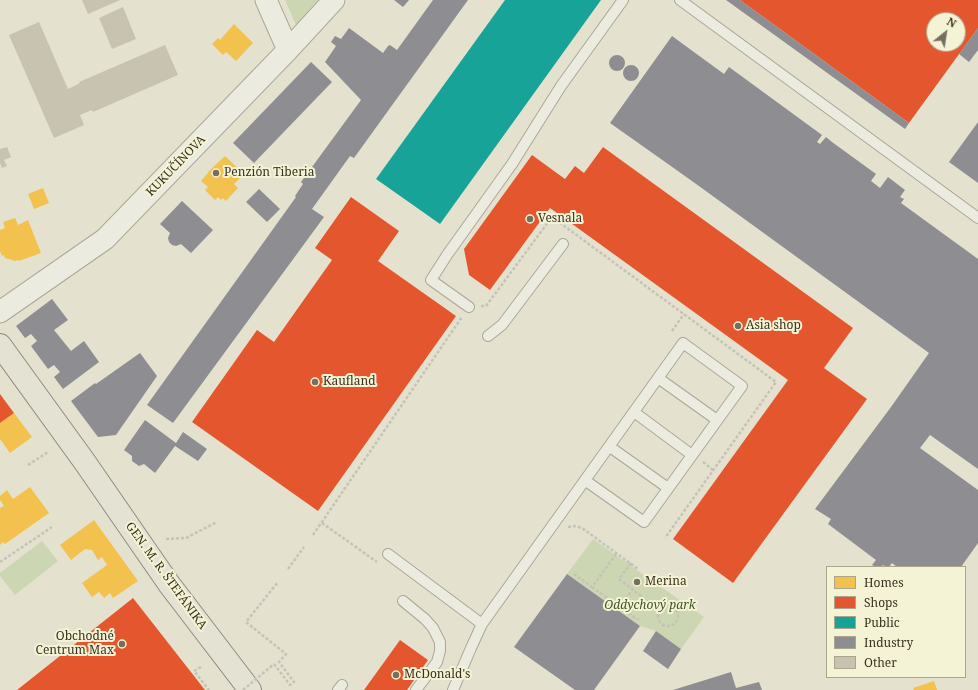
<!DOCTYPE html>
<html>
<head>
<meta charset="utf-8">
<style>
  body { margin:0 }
  #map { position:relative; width:978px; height:690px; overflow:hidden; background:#e4e2cf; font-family:"Noto Serif",serif }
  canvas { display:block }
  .legend { position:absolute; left:826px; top:566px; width:140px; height:112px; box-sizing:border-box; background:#f5f3d5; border:1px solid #aaa58c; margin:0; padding:5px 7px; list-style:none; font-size:12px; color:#39311f }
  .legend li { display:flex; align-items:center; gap:8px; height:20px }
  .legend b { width:20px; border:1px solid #aaa58c }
  .north { position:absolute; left:926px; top:12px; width:40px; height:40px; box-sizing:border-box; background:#f5f3d5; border:1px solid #aaa58c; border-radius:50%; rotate:30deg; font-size:11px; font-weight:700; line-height:16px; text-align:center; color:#39311f }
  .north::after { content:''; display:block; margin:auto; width:14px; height:18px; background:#756f5d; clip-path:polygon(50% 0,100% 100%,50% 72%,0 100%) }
</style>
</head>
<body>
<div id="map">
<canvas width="978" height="690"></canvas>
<ul class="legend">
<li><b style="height:11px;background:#f2c14e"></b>Homes</li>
<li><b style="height:11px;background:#e4572e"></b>Shops</li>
<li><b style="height:11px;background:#17a398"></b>Public</li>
<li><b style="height:11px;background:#8d8d92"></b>Industry</li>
<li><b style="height:11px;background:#c8c2b0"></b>Other</li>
</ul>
<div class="north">N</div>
</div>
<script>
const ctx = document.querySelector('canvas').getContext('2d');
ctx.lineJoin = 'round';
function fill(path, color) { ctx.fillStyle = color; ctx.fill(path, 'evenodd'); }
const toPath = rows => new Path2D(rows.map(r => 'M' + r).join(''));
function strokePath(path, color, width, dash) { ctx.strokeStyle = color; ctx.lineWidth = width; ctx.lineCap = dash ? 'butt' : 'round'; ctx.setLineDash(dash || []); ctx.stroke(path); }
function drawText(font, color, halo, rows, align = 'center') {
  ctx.font = font + ' "Noto Serif",serif'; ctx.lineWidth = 4; ctx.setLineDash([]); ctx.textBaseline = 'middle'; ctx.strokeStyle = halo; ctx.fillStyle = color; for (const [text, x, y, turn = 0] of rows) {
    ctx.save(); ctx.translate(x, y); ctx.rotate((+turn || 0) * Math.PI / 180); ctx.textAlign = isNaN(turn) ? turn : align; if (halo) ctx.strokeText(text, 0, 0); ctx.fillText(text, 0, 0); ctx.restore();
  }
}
const green = toPath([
  [285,0,318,0,296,25],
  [593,539,704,617,681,649,656,631,640,626,567,574],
  [42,541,58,561,15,595,0,576,0,573]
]);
const homes = toPath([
  [234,24,253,43,236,61,226,52,223,55,212,44,218,38,220,40],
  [225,156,244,174,234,184,238,188,226,201,223,198,221,200,218,197,215,200,205,190,208,187,201,181,208,173,208,172],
  [43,188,49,203,34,209,28,194],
  [15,218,18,225,28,220,41,253,19,261,18,260,15,261,5,258,4,255,2,256,0,251,0,230,5,228,3,222],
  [14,413,32,437,10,453,0,439,0,423],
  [30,487,49,513,5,544,3,542,0,545,0,508,4,506,0,500,0,496,7,490,13,499],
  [94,520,138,581,113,598,110,593,104,598,99,592,92,597,82,583,107,565,102,557,98,560,92,550,85,549,71,560,60,545],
  [934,681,937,690,914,690,913,688]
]);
const shops = toPath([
  [740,0,978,0,978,28,909,123],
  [934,20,958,20,958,44,934,44],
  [603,147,853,328,824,368,867,399,733,583,673,539,788,380,550,208,490,290,469,275,464,249,532,155,565,179,575,166,584,173],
  [351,197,399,231,378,261,456,316,318,511,192,422,257,330,274,342,332,260,315,248],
  [0,394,14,413,0,423],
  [133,598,205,690,17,690],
  [400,640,428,660,407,690,364,690]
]);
const public = toPath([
  [505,0,601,0,440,224,376,179]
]);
const industry = toPath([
  [394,0,409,0,403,7],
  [433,0,468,0,354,158,350,156,312,209,324,217,173,423,147,405,296,197,295,196,303,184,301,182,361,100,325,62,336,46,331,42,335,36,341,39,349,28,383,53,388,46,390,45,397,50],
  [726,0,740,0,909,123,905,129],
  [978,28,978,50,969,62,959,54],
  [672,36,724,74,729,67,822,135,817,142,820,144,826,137,832,142,876,174,871,181,880,188,888,177,905,190,900,197,904,199,901,203,978,259,978,469,930,435,920,448,978,490,978,543,961,567,897,567,892,563,889,567,886,567,883,565,881,567,876,567,872,565,876,560,828,524,831,519,815,509,891,407,929,353,692,181,610,123],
  '609 63a8 8 0 1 1 16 0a8 8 0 1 1-16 0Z',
  [311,62,332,82,254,163,233,143],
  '623 73a8 8 0 1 1 16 0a8 8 0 1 1-16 0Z',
  [978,122,978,183,949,162],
  [259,189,280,209,267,222,246,202],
  [182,201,213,230,191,253,181,244,176,246,172,245,169,242,168,238,170,233,160,224],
  [52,299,68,320,54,330,71,351,84,341,99,362,63,389,54,377,60,372,54,365,48,369,31,346,37,341,31,334,25,338,16,326],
  [140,353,157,376,116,435,98,437,71,401,95,383,96,384],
  [145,420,176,443,183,432,207,449,198,461,175,446,155,473,144,464,139,466,132,461,132,456,124,450],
  [567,574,640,626,594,690,575,690,514,647],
  [656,631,681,649,668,669,643,651],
  [731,672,736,688,759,682,762,690,673,690]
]);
const building = toPath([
  [82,0,120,0,88,14],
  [123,7,136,39,112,49,99,18],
  [39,22,68,89,80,83,79,82,165,45,178,75,93,112,92,110,80,115,84,125,54,138,9,35],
  [7,147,11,157,4,160,7,166,2,168,0,163,0,149]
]);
const path = toPath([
  [481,306,486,306,552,217,776,382,665,538],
  [672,331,684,314],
  [703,462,713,470],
  [28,465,48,452],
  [322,523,377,562],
  [568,527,575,526,582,528,638,569],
  [313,535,462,317],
  [166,539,186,538,217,522],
  [0,562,52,527],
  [631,563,619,579,659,610],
  [288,569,304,547],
  [574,574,592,587,617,553],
  [592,587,638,620],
  '658 616a10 10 0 1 1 20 0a10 10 0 1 1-20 0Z',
  [620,607,633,589],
  [274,664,290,685,294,682,279,662,286,654,246,622,278,582],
  [201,667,194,671,209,690]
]);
const lane = toPath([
  [680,0,978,218],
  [469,307,431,280,447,255,512,164,561,86,623,0],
  [488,336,502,325,563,244],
  [658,378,717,420],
  [634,412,692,455],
  [610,447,668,488],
  [388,554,482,624],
  [403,601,425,619,433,628,440,642,440,651,437,662,416,690],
  [338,690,342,685],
  [453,690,471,648,482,624,683,343,742,386,644,522,586,481]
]);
const street = toPath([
  [266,0,288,50],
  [0,312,105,239,288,50,334,0]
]);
const primary = toPath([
  [0,345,84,461,169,584,250,690]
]);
const pathBridge = toPath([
  [243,690,274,664]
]);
const markers = [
  [216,173,4,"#756f5d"],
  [530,219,4,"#756f5d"],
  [738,326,4,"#756f5d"],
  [315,382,4,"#756f5d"],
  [637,582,4,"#756f5d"],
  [122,644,4,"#756f5d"],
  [396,675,4,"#756f5d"]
];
const streetNames = [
  ["KUKUČÍNOVA",176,166,-46],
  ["GEN. M. R. ŠTEFÁNIKA",166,576,54]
];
const poiNames = [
  ["Penzión Tiberia",224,173],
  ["Vesnala",538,219],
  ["Asia shop",746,326],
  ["Kaufland",323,382],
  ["Merina",645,582],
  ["Obchodné",114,637,"right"],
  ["Centrum Max",114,651,"right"],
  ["McDonald's",404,675]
];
const parkNames = [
  ["Oddychový park",650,606]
];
fill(green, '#cdd6b2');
fill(homes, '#f2c14e');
fill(shops, '#e4572e');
fill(public, '#17a398');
fill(industry, '#8d8d92');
fill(building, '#c8c2b0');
strokePath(lane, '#aaa797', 12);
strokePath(street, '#aaa797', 23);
strokePath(primary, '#8f8c7e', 24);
strokePath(path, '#c5c3b7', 2.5, [3, 2]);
strokePath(lane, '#ecebe0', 10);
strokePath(street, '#ecebe0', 21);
strokePath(primary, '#e4e2d2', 22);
strokePath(pathBridge, '#c5c3b7', 2.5, [3, 2]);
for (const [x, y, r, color] of markers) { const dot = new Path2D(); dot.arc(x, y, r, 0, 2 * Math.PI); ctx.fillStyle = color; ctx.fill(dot); strokePath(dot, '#f5f3d5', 1.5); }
drawText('12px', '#39311f', '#f5f3d5', streetNames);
drawText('12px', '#39311f', '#f5f3d5', poiNames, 'left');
drawText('italic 12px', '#3f5527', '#f5f3d5', parkNames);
</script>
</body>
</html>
